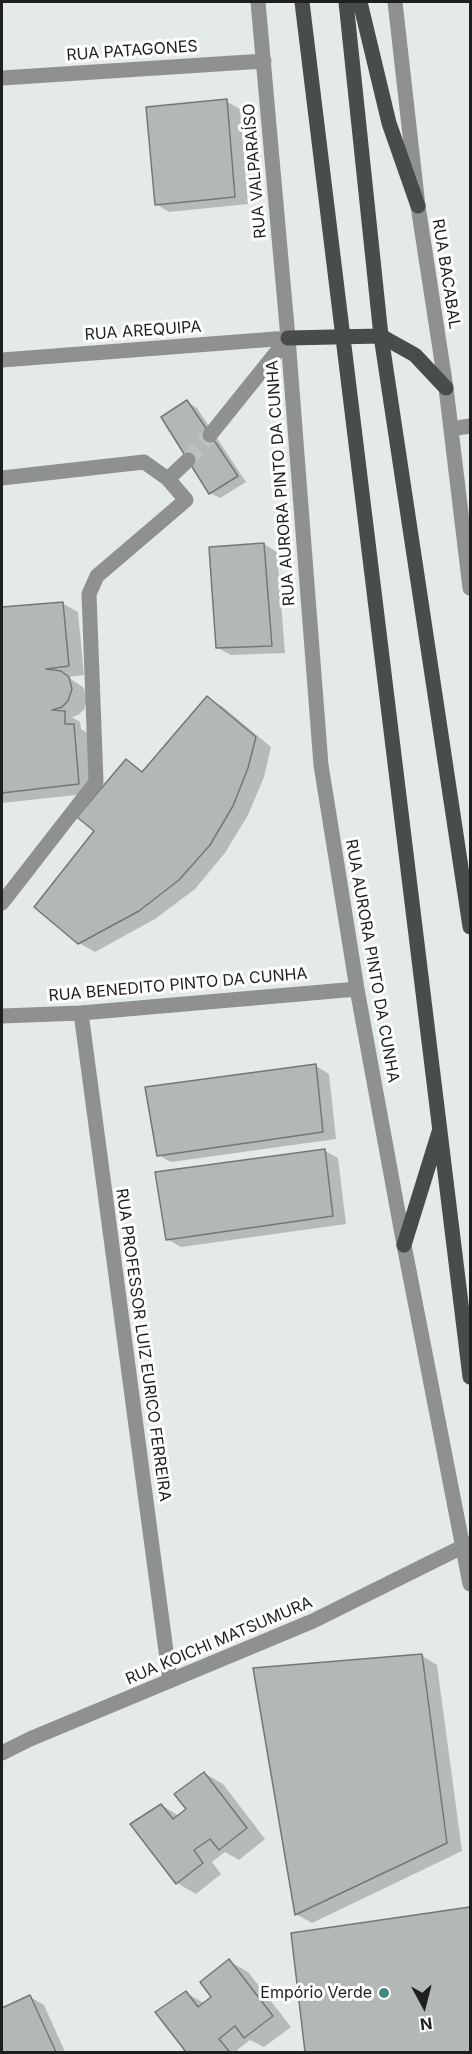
<!DOCTYPE html>
<html>
<head>
<meta charset="utf-8">
<style>
  body { margin:0 }
  #map { position:relative; width:472px; height:2054px; overflow:hidden; background:#e4eae9; font-family:Inter,sans-serif }
  canvas { display:block }
  .frame { position:absolute; inset:0; border:3px solid #1e2020; pointer-events:none }
  .north { position:absolute; left:394px; top:1976px; width:60px; height:60px; -webkit-text-stroke:4px #fff; paint-order:stroke; rotate:173deg; font-size:16px; font-weight:700; line-height:24px; text-align:center; color:#1e2020 }
  .north::after { content:''; display:block; margin:auto; width:21px; height:27px; background:#1e2020; clip-path:polygon(50% 0,100% 100%,50% 72%,0 100%) }
</style>
</head>
<body>
<div id="map">
<canvas width="472" height="2054"></canvas>
<div class="frame"></div>
<div class="north">N</div>
</div>
<script>
const ctx = document.querySelector('canvas').getContext('2d');
ctx.lineJoin = 'round';
function fill(path, color) { ctx.fillStyle = color; ctx.fill(path, 'evenodd'); }
const toPath = rows => new Path2D(rows.map(r => 'M' + r).join(''));
function strokePath(path, color, width, dash) { ctx.strokeStyle = color; ctx.lineWidth = width; ctx.lineCap = dash ? 'butt' : 'round'; ctx.setLineDash(dash || []); ctx.stroke(path); }
function drawText(font, color, halo, rows, align = 'center') {
  ctx.font = font + ' Inter,sans-serif'; ctx.lineWidth = 6; ctx.setLineDash([]); ctx.textBaseline = 'middle'; ctx.strokeStyle = halo; ctx.fillStyle = color; for (const [text, x, y, turn = 0] of rows) {
    ctx.save(); ctx.translate(x, y); ctx.rotate((+turn || 0) * Math.PI / 180); ctx.textAlign = isNaN(turn) ? turn : align; if (halo) ctx.strokeText(text, 0, 0); ctx.fillText(text, 0, 0); ctx.restore();
  }
}
const shadow = toPath([
  [226,101,240,109,248,204,169,212,156,204],
  [187,402,197,408,246,482,220,498,210,493],
  [264,544,277,552,285,653,231,655,218,648],
  [62,603,78,612,84,675,68,677,84,688,87,699,84,710,78,715,72,717,80,722,81,729,89,734,94,793,2,803,2,609],
  [207,698,223,707,271,747,264,777,248,815,225,853,195,889,155,919,95,952,79,943,96,831,126,761,144,772],
  [316,1066,329,1074,336,1139,171,1162,158,1155],
  [325,1151,338,1158,346,1224,181,1247,167,1239],
  [421,1655,437,1665,462,1851,312,1923,296,1914],
  [204,1773,223,1784,265,1839,239,1860,225,1852,212,1862,221,1874,196,1894,177,1883,132,1825,161,1805,179,1816,188,1809],
  [470,1909,470,2052,307,2052,292,1935],
  [229,1961,248,1972,291,2027,264,2047,250,2040,237,2050,239,2052,188,2052,157,2012,186,1993,204,2003,213,1997],
  [30,1997,44,2005,65,2052,2,2052,2,2021,5,2019,2,2010]
]);
const building = toPath([
  [227,99,235,197,155,205,146,107,227,99],
  [187,400,238,476,209,494,161,417,187,400],
  [264,543,272,646,216,648,209,547,264,543],
  [63,602,69,666,46,669,61,671,69,677,72,689,68,701,62,707,52,710,65,711,65,724,74,724,79,784,2,793,2,607,63,602],
  [207,696,256,737,248,768,233,806,210,845,179,880,139,911,78,944,34,907,94,831,77,817,126,759,142,772,207,696],
  [316,1064,323,1132,157,1156,145,1087,316,1064],
  [325,1149,333,1216,166,1240,155,1172,325,1149],
  [422,1654,447,1843,295,1915,253,1668,422,1654],
  [204,1772,247,1828,219,1850,210,1839,194,1850,203,1863,176,1884,130,1824,161,1804,173,1819,186,1809,174,1794,204,1772],
  [470,1907,470,2052,305,2052,291,1933,470,1907],
  [229,1959,273,2016,244,2038,235,2026,219,2039,229,2051,227,2052,186,2052,155,2012,186,1991,198,2007,211,1997,200,1982,229,1959],
  [30,1995,56,2052,2,2052,2,2008,30,1995]
]);
const minorTunnel = toPath([
  [188,460,210,435]
]);
const minor = toPath([
  [258,2,288,338,321,765,357,989,404,1245,470,1584],
  [395,2,418,206,446,388,470,588],
  [2,78,264,61],
  [2,360,288,338],
  [451,429,470,426],
  [210,435,288,338],
  [2,478,144,462,168,479,186,500,97,576,89,594,96,782,2,903],
  [168,479,188,460],
  [81,1013,170,1681],
  [2,1016,81,1013,357,989],
  [2,1753,30,1739,313,1621,470,1543]
]);
const major = toPath([
  [302,2,470,1377],
  [346,2,381,336,470,927],
  [360,2,389,123,418,206],
  [288,338,381,336,415,355,446,388],
  [404,1245,439,1132]
]);
const markers = [
  [384,1993,6,"#438981"]
];
const streetNames = [
  ["RUA PATAGONES",132,51,-4],
  ["RUA VALPARAÍSO",255,171,-95],
  ["RUA BACABAL",446,274,81],
  ["RUA AREQUIPA",143,331,-4],
  ["RUA AURORA PINTO DA CUNHA",281,483,-94],
  ["RUA AURORA PINTO DA CUNHA",372,961,80],
  ["RUA BENEDITO PINTO DA CUNHA",178,985,-5],
  ["RUA PROFESSOR LUIZ EURICO FERREIRA",143,1345,82],
  ["RUA KOICHI MATSUMURA",219,1641,-23]
];
const poiNames = [
  ["Empório Verde",372,1993]
];
fill(shadow, '#0003');
fill(building, '#b2b8b7');
strokePath(building, '#737877', 1.5);
strokePath(minorTunnel, '#bcc2c1', 15, [15, 8]);
strokePath(minor, '#8f9191', 15);
strokePath(major, '#484c4b', 15);
for (const [x, y, r, color] of markers) { const dot = new Path2D(); dot.arc(x, y, r, 0, 2 * Math.PI); ctx.fillStyle = color; ctx.fill(dot); strokePath(dot, '#fff', 2); }
drawText('16px', '#1e2020', '#fff', streetNames);
drawText('16px', '#1e2020', '#fff', poiNames, 'right');
</script>
</body>
</html>
